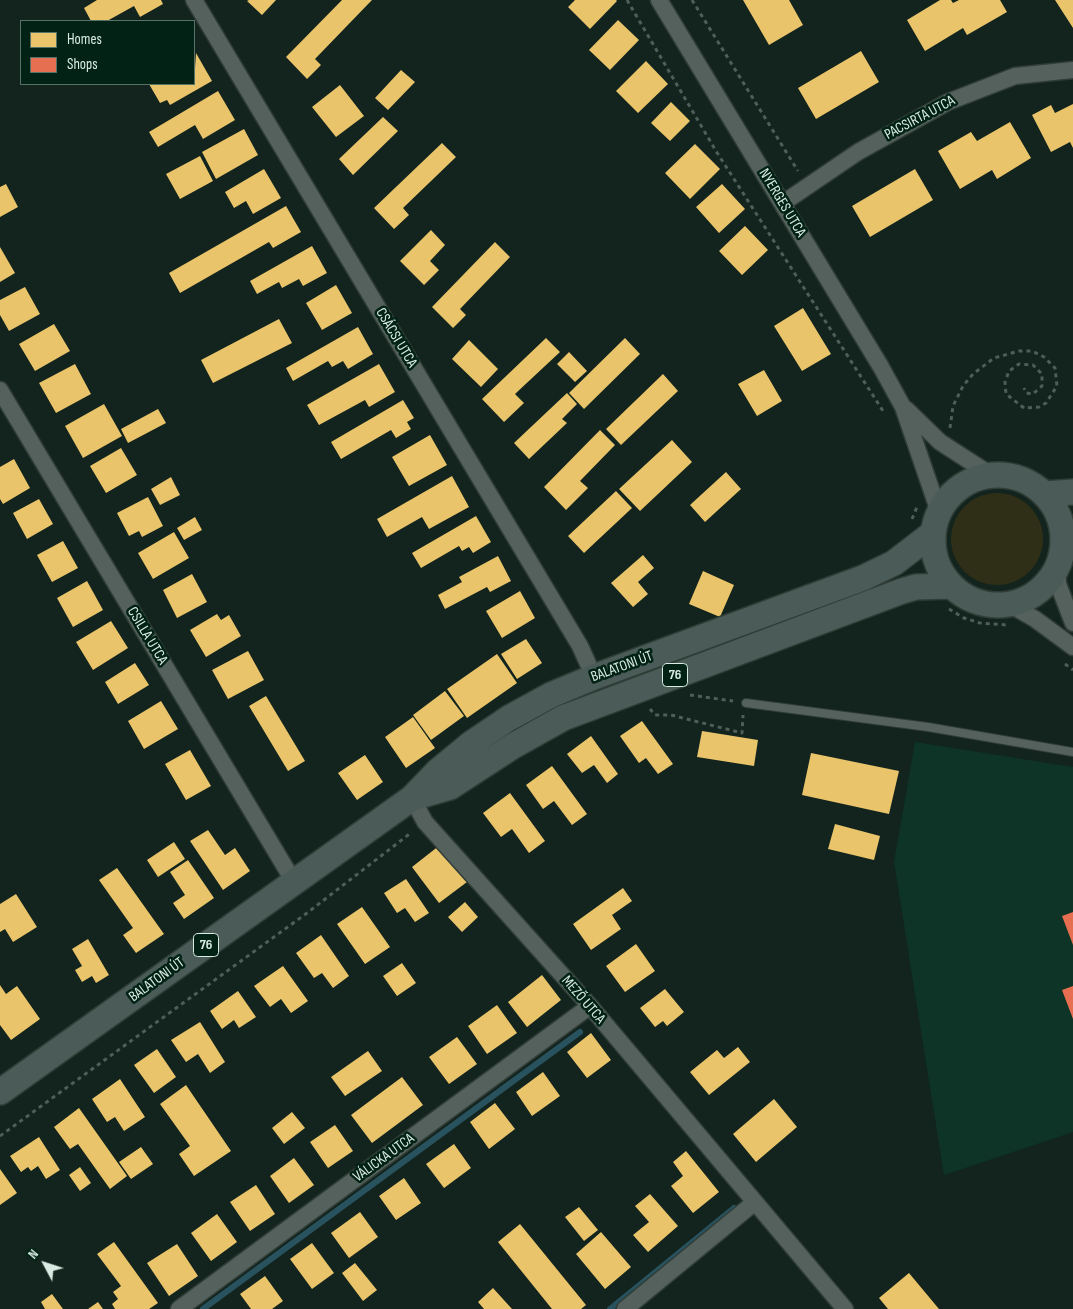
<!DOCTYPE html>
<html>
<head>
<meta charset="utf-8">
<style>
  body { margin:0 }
  #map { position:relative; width:1073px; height:1309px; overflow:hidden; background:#12241d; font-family:"Sofia Sans Condensed",sans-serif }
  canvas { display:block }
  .legend { position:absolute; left:20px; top:20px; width:175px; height:65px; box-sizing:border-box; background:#012215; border:1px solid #577267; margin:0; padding:6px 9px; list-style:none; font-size:15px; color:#d9ebe2 }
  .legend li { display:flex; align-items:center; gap:10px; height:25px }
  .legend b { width:25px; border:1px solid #577267 }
  .north { position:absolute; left:20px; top:1239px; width:50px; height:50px; -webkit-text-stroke:4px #012215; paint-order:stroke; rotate:310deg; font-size:14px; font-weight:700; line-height:20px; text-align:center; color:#d9ebe2 }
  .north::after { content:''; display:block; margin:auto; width:18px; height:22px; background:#d9ebe2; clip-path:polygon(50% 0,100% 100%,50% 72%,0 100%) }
</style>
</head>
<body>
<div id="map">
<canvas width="1073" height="1309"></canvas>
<ul class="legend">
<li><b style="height:14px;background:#e9c46a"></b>Homes</li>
<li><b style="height:14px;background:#e76f51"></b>Shops</li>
</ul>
<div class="north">N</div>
</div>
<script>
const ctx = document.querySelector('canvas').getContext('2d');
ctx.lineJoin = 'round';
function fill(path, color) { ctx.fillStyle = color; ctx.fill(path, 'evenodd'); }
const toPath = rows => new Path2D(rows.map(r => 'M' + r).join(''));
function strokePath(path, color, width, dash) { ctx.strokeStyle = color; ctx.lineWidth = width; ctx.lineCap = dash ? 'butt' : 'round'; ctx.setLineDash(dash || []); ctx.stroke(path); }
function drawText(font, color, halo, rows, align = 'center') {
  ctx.font = font + ' "Sofia Sans Condensed",sans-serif'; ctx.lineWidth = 5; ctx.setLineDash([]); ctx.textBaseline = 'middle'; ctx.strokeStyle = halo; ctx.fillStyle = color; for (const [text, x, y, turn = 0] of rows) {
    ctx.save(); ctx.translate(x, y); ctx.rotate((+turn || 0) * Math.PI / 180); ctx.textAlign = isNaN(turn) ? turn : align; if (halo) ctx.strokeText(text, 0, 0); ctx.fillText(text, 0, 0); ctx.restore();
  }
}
const built = toPath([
  [915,742,1073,767,1073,1132,944,1175,894,862]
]);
const green = toPath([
  '951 539a46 46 0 1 1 92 0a46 46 0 1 1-92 0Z'
]);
const homes = toPath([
  [97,0,161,0,163,4,140,17,134,6,107,21,91,21,84,8],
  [249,0,276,0,262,15,247,1],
  [342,0,372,0,315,59,321,65,307,79,286,57],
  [575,0,616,0,617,1,590,29,568,7],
  [743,0,789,0,803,25,769,45],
  [940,0,951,0,953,3,959,0,1000,0,1007,12,967,35,963,28,925,51,907,20],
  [1055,0,1073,0,1073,28],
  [618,20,639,40,610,70,589,50],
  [861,51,879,82,816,119,798,88],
  [196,53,212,81,170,105,167,100,160,103,149,84,194,84],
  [646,61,668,84,638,113,616,91],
  [401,70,415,82,388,110,375,98],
  [340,85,364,116,336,137,312,107],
  [218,91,235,120,203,139,195,125,158,147,149,132],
  [671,102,690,121,670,141,651,123],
  [1073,104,1073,148,1070,142,1051,152,1032,115,1051,105,1055,113],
  [383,117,398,131,353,175,339,159],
  [1010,122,1031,158,997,179,992,170,960,189,938,151,971,132,977,141],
  [244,129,258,155,216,179,202,152],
  [442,143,456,157,403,208,409,215,394,229,374,208],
  [695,144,720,169,690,199,665,173],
  [200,156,213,181,180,199,166,174],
  [264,169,281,198,253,214,246,201,234,208,225,192],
  [915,169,933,200,870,237,852,206],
  [6,184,18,207,0,217,0,187],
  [722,184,745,209,719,233,696,207],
  [286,206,301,232,273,248,269,242,180,293,169,273],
  [745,226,768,250,742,275,719,251],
  [431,230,445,245,430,261,439,270,424,285,400,261],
  [495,242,510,257,460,309,466,315,453,328,432,307],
  [312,246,327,273,303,286,299,279,282,288,279,282,257,294,250,281],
  [0,247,15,273,0,282],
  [336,285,352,313,322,330,306,303],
  [25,287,40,314,9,331,0,315,0,300],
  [803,308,831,354,802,371,774,326],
  [279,319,292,343,213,383,201,360],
  [54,324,70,351,35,371,19,344],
  [358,327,373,354,348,369,343,361,332,367,328,361,293,381,286,368],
  [546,338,560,352,515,394,524,403,504,422,482,399],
  [625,338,640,354,584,409,569,393],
  [469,340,498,369,481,387,452,359],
  [569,352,587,371,575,382,557,364],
  [75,364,91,394,56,413,39,383],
  [379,364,395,392,369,407,365,400,319,425,307,405],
  [764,370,782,401,757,416,738,384],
  [663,374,678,391,621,445,606,429],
  [567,393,577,404,562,419,567,423,529,459,514,443],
  [403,400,414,418,407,422,411,429,396,438,391,430,341,459,331,442],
  [104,404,122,436,83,458,65,426],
  [158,409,166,423,128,443,121,429],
  [600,430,615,445,580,481,588,488,566,510,544,487],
  [430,435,447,465,409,486,392,457],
  [672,440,692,462,640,511,619,489],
  [121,448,137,475,106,493,90,466],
  [14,459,30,488,3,504,0,499,0,467],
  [726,472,741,489,705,522,690,505],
  [452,476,469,507,429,529,422,517,387,537,377,519],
  [171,477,180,495,160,505,151,489],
  [616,491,632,508,584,553,568,536],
  [148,497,163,526,142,537,139,531,129,536,117,513],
  [39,499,53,524,27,539,13,513],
  [476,516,491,542,473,553,469,547,462,551,459,546,421,568,412,553],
  [195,517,202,530,184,540,177,528],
  [174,532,189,558,153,579,138,553],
  [63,541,78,568,52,582,37,555],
  [643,555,654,568,638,582,648,594,633,607,611,583],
  [498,556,511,581,490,592,487,587,445,609,438,595,462,582,459,577],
  [703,571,734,585,720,617,689,604],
  [192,574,207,602,177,618,163,590],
  [87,581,103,610,73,627,57,598],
  [520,591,535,618,502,638,486,611],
  [217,614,221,620,229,615,241,636,206,657,190,630],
  [111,621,128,648,93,670,76,642],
  [526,639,542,663,517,679,501,654],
  [248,651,264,680,228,699,212,670],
  [497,654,517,683,467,718,447,689],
  [135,663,149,685,118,704,105,682],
  [445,691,464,716,431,740,413,715],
  [266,696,305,761,288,771,249,706],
  [161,701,178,729,144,749,128,721],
  [413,717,435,748,406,768,385,737],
  [642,721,673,764,658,774,646,758,639,763,620,736],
  [702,731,758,740,754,766,697,757],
  [591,736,618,774,607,783,594,765,582,773,567,754],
  [190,750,211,786,186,800,165,764],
  [811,753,899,771,889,814,802,795],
  [365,755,383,782,357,800,338,773],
  [552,766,587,814,572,825,554,801,543,809,526,785],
  [510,793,545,841,529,853,512,829,501,837,483,813],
  [835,824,880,836,874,860,828,849],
  [208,830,225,855,235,848,250,871,223,890,190,841],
  [174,842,185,859,158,877,147,860],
  [440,845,467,882,439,903,412,867],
  [188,860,214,898,184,919,173,903,185,895,170,872],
  [117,868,164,934,136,953,123,935,133,928,99,880],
  [406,879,429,913,415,922,405,908,397,913,384,893],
  [623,888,632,901,612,915,621,929,591,950,573,924],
  [16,894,37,927,13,942,5,929,0,932,0,904],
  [465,902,478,917,462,932,448,917],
  [362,907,390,947,365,964,337,924],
  [321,935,349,976,333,988,322,973,314,978,296,953],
  [88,939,109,975,96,983,92,976,82,982,75,970,82,966,72,949],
  [636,944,655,971,625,992,606,966],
  [402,963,416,983,397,996,383,976],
  [283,966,308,1001,291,1013,281,999,270,1007,254,986],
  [542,975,561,1000,527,1027,508,1002],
  [0,985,6,994,17,986,40,1019,11,1040,0,1025],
  [665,989,684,1012,667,1026,663,1021,655,1027,640,1008],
  [238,991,256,1017,239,1028,234,1020,222,1029,210,1011],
  [497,1005,517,1033,487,1054,468,1026],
  [200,1022,225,1062,210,1073,198,1054,186,1062,171,1040],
  [591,1033,611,1060,587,1078,567,1052],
  [457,1037,477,1064,449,1084,429,1057],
  [738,1047,750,1062,709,1095,690,1072,717,1050,724,1058],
  [157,1049,176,1077,154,1093,134,1065],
  [368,1051,382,1071,345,1096,331,1077],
  [543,1072,560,1096,532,1116,516,1092],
  [402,1077,423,1105,372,1143,351,1115],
  [120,1079,145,1117,124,1131,115,1117,107,1122,92,1099],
  [186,1085,231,1151,194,1176,179,1154,190,1146,160,1104],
  [774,1099,797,1127,756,1162,733,1134],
  [495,1103,515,1129,489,1149,470,1122],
  [79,1108,127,1176,110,1189,78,1144,70,1149,54,1127],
  [292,1112,305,1128,284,1144,272,1128],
  [335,1125,353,1151,328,1168,310,1142],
  [39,1137,60,1170,46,1179,38,1166,31,1171,28,1167,21,1172,10,1156],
  [454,1144,471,1168,444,1188,426,1164],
  [141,1147,153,1164,131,1179,119,1162],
  [686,1151,719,1192,693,1213,671,1186,683,1176,673,1162],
  [294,1158,314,1185,289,1203,270,1176],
  [80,1167,91,1183,80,1191,69,1175],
  [0,1169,17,1193,0,1205],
  [404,1178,421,1203,396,1220,379,1196],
  [256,1185,275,1214,250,1231,230,1202],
  [650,1194,678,1226,648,1252,633,1235,649,1222,635,1206],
  [579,1207,598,1230,584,1241,565,1217],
  [360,1212,378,1237,349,1258,331,1233],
  [217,1214,237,1242,211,1261,191,1233],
  [520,1224,586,1305,581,1309,552,1309,498,1242],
  [601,1232,631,1267,605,1289,576,1254],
  [114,1242,158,1303,149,1309,115,1309,112,1304,118,1299,113,1292,121,1286,97,1254],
  [312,1243,334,1273,312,1289,290,1259],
  [177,1244,198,1276,169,1296,147,1263],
  [355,1263,377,1290,363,1301,342,1273],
  [909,1273,939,1309,888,1309,879,1298],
  [265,1276,283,1301,272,1309,251,1309,240,1294],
  [493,1288,512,1309,484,1309,478,1302],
  [52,1294,63,1309,45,1309,41,1302],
  [98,1302,103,1309,88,1309]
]);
const shops = toPath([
  [1073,912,1073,945,1062,916],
  [1073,986,1073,1019,1062,990]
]);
const stream = toPath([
  [203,1309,580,1032],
  [610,1309,734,1208]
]);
const path = toPath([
  [627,0,716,151,883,411],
  [692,0,798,171],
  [950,428,953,406,963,386,973,374,994,358,1019,351,1032,351,1044,357,1055,368,1057,386,1046,403,1039,407,1024,408,1006,394,1005,382,1009,371,1019,364,1033,365,1042,374,1042,386,1033,394,1026,393,1024,388],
  [912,519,917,507],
  [949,609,964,618,980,623,1007,625],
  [1065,664,1073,670],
  [690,695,733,701],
  [650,709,655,715,671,715,742,733,743,715],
  [0,1136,307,913,412,832]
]);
const service = toPath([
  [746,703,928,727,1073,752]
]);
const minor = toPath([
  [194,0,580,646,594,677],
  [659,0,881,367,903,407,939,512],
  [783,203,858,152,948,102,1015,76,1073,70],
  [0,390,294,882],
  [906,409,940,442,991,475],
  [1057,566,1058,584,1073,623],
  [1009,604,1035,619,1073,647],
  [412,798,425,822,590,1006,845,1309],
  [179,1309,590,1006],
  [625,1309,755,1202]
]);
const primary = toPath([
  '933 540a65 65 0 1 1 130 0a65 65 0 1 1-130 0Z',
  [1044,494,1073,492],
  [412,798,450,787,513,746,563,718,902,591,916,587,951,586],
  [0,1092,412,798,438,771,472,743,509,718,551,695,594,677,863,578,894,563,933,533]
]);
const shields = [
  [675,675,25],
  [206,945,25]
];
const shieldNames = [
  ["76",675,675],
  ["76",206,945]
];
const streetNames = [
  ["PACSIRTA UTCA",920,118,-28],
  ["NYERGES UTCA",782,203,59],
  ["CSÁCSI UTCA",396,338,59],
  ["CSILLA UTCA",147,636,59],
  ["BALATONI ÚT",622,667,-20],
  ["BALATONI ÚT",157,980,-36],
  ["MEZŐ UTCA",583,1000,49],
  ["VÁLICKA UTCA",384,1158,-36]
];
fill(built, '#0d3426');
fill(green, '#2f2f18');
fill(homes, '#e9c46a');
fill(shops, '#e76f51');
strokePath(stream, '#29525f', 6);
strokePath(service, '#303d37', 10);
strokePath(minor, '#303d37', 19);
strokePath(primary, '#303d37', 28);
strokePath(path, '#505d58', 3, [4, 4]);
strokePath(service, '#55615c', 8);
strokePath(minor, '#55615c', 16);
strokePath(primary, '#4b5c58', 25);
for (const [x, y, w] of shields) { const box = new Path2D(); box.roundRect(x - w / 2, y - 11.5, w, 23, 4); ctx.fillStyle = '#012215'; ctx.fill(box); strokePath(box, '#d9ebe2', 1); }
drawText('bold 14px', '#d9ebe2', null, shieldNames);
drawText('15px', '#d9ebe2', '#012215', streetNames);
</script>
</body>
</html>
